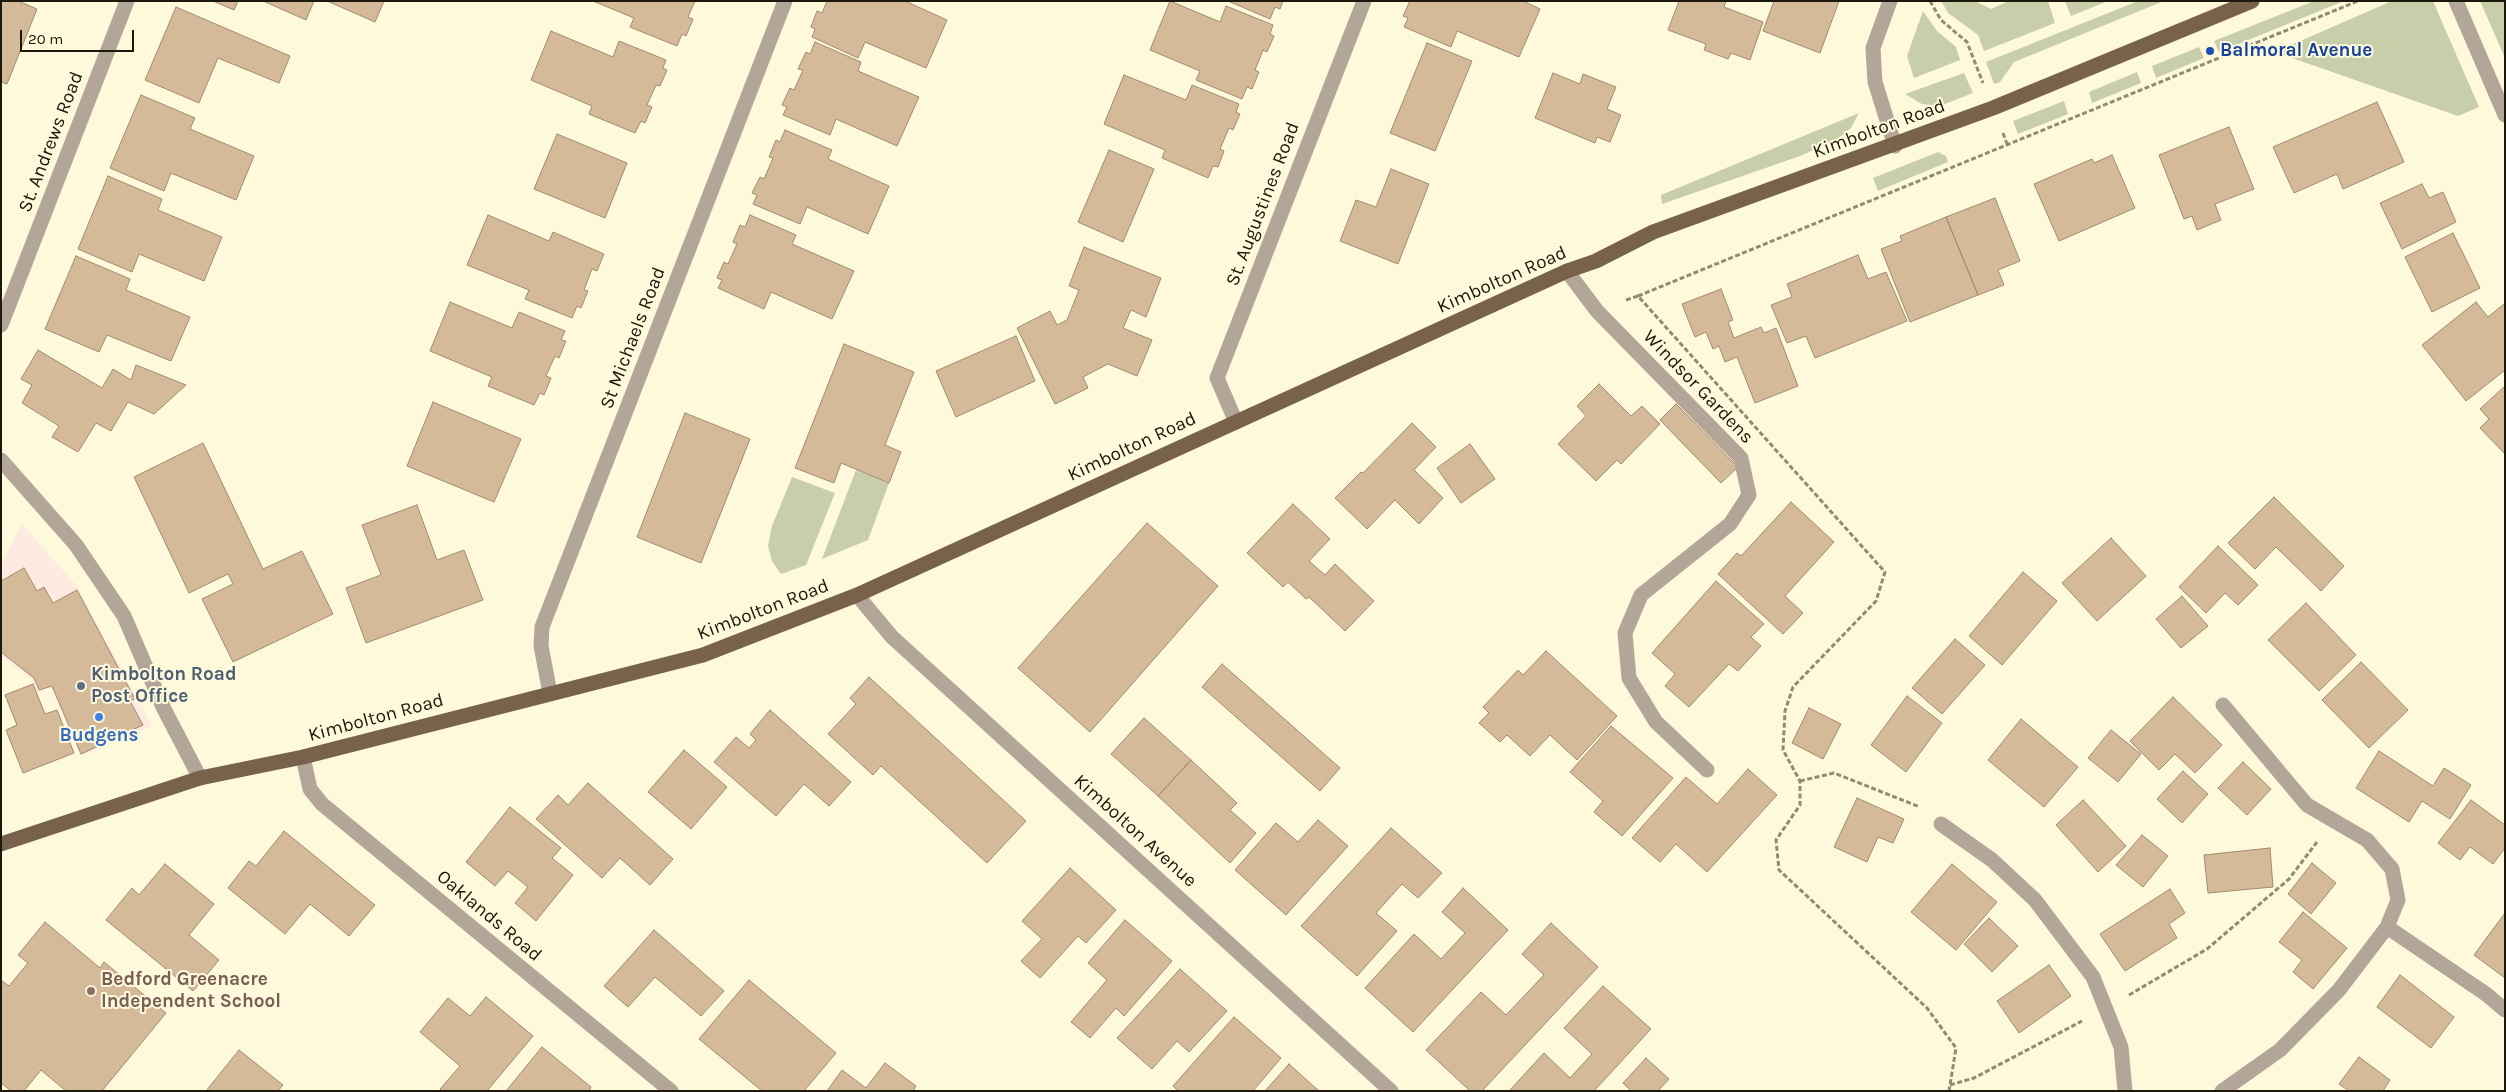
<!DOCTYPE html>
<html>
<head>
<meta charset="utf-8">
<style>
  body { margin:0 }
  #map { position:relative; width:2506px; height:1092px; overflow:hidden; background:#fff9dc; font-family:Karla,sans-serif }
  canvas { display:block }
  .frame { position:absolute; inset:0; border:2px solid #1c190c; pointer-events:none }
  .scale { position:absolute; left:20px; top:30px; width:114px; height:22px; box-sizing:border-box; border:2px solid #1c190c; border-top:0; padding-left:6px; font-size:15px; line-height:18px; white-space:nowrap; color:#1c190c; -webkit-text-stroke:4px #fff9dc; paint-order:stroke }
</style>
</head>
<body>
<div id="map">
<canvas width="2506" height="1092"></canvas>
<div class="frame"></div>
<div class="scale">20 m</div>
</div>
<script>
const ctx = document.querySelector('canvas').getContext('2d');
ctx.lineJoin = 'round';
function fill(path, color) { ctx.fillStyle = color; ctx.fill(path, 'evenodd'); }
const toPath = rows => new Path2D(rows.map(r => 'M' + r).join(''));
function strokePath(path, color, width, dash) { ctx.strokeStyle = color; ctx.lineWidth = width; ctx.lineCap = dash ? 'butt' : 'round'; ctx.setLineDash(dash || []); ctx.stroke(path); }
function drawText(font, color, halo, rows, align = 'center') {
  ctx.font = font + ' Karla,sans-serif'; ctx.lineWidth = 4; ctx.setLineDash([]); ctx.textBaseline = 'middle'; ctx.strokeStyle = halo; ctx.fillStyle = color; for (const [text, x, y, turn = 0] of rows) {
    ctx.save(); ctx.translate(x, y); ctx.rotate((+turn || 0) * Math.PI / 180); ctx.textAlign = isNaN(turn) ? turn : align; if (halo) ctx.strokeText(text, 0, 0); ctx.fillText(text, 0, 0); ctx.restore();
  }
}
const commercial = toPath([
  [22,524,76,585,152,726,81,756,51,688,38,692,32,679,1,656,1,564]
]);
const green = toPath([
  [1941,1,1975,1,1991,9,2009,1,2048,1,2055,23,1984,51,1978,35,1948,13],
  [2065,1,2108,1,2071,16],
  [2138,1,2164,1,2014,62,2000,82,1994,84,1986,62],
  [2314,1,2344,1,2219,52,2214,41],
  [2392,1,2433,1,2479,107,2458,116,2275,52],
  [2480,1,2505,1,2505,58],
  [1923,11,1937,31,1956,47,1960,60,1914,78,1907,56],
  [2199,47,2204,58,2156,78,2152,66],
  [2137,72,2141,83,2092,103,2089,92],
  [1964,73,1973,93,1940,106,1922,104,1905,94],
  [2064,101,2068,114,2018,134,2013,121],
  [1859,113,1851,128,1836,140,1800,156,1662,204,1661,195],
  [1938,152,1946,156,1948,162,1878,191,1873,178],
  [856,470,889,483,868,540,822,559],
  [792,477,835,493,806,565,781,574,772,561,768,546,772,526]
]);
const building = toPath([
  [1,1,18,1,37,9,7,84,1,82,1,1],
  [213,1,238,1,234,10,213,1],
  [263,1,314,1,306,20,263,1],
  [327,1,384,1,375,22,327,1],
  [593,1,695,1,688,17,693,19,686,36,682,34,677,46,630,27,634,18,593,1],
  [827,1,905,1,947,20,926,68,865,42,858,58,812,37,815,29,811,27,817,11,822,13,827,1],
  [1170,1,1220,22,1226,6,1273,25,1270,34,1274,36,1267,52,1263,50,1255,70,1259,72,1252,89,1247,87,1242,99,1196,80,1200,71,1150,50,1170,1],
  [1228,1,1283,1,1280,9,1275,7,1270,19,1228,1],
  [1410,1,1523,1,1540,9,1519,57,1457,31,1451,47,1404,27,1408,18,1403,16,1410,1],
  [1679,1,1726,1,1724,7,1763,22,1750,60,1731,53,1728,59,1704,50,1706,44,1668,30,1679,1],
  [1774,1,1839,1,1820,53,1763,31,1774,1],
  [176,7,290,56,279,83,218,58,199,103,145,80,176,7],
  [551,31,613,57,619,41,666,60,663,68,667,70,660,86,656,85,647,105,652,107,645,123,641,121,635,133,589,114,592,106,531,80,551,31],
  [815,42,861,62,858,71,919,97,897,146,836,119,830,135,783,115,787,107,782,105,790,88,794,90,803,70,798,69,806,52,810,54,815,42],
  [1427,43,1472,61,1435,151,1390,133,1427,43],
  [1553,73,1580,84,1583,74,1616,87,1607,109,1621,115,1610,142,1597,137,1595,143,1535,118,1553,73],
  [1124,75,1186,100,1192,85,1239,104,1236,112,1240,114,1233,130,1229,128,1220,149,1224,151,1218,167,1213,166,1208,178,1162,158,1165,150,1104,124,1124,75],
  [141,95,195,118,190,129,254,156,236,200,171,173,164,191,110,168,141,95],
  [2377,102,2404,162,2343,189,2337,174,2294,193,2273,147,2377,102],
  [2229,127,2254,189,2215,204,2221,220,2197,230,2192,216,2184,219,2159,155,2229,127],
  [785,130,832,150,828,159,889,186,868,234,807,207,800,224,753,204,757,195,752,193,760,177,764,179,773,158,769,157,776,140,780,142,785,130],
  [557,134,627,163,605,218,534,189,557,134],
  [1109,150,1154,169,1123,242,1078,222,1109,150],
  [2112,155,2135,208,2059,241,2034,184,2092,159,2094,163,2112,155],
  [1391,169,1429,184,1398,264,1340,241,1356,200,1376,207,1391,169],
  [108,176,162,199,158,210,222,237,204,281,139,254,132,272,78,249,108,176],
  [2422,184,2429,198,2443,192,2456,222,2402,249,2380,203,2422,184],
  [1995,198,2020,261,1998,270,2004,285,1978,295,1946,217,1995,198],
  [488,215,549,241,553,232,604,254,597,271,592,269,584,290,588,291,581,308,577,306,572,318,525,299,529,290,467,265,488,215],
  [750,215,796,235,792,244,854,271,832,319,771,292,764,309,718,288,722,280,717,278,724,262,728,264,737,244,733,242,740,225,745,227,750,215],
  [1946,217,1978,295,1910,322,1881,249,1902,241,1900,236,1946,217],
  [2453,233,2480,288,2432,312,2405,257,2453,233],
  [1084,247,1161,278,1146,317,1131,310,1123,328,1152,340,1137,376,1108,364,1083,377,1088,388,1055,404,1017,328,1050,311,1057,325,1067,320,1079,290,1069,286,1084,247],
  [1858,255,1868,279,1886,272,1907,321,1815,358,1806,336,1787,343,1771,305,1792,297,1787,284,1858,255],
  [76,256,130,279,126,290,190,317,171,361,107,335,99,352,45,329,76,256],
  [1721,289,1733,320,1728,322,1734,338,1761,327,1764,333,1776,328,1798,386,1755,403,1737,357,1725,362,1719,346,1713,349,1706,332,1695,337,1682,304,1721,289],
  [450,302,512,328,519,312,565,331,561,340,566,341,559,358,555,356,546,376,551,378,544,395,540,393,534,405,488,386,492,377,430,351,450,302],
  [2476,302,2488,317,2504,304,2505,306,2505,370,2466,401,2422,345,2476,302],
  [1016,336,1035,381,956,417,936,371,1016,336],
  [844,344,914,372,885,445,901,452,889,483,841,463,834,483,795,468,844,344],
  [38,350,102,388,113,369,131,380,136,365,186,385,154,414,128,402,111,431,96,423,78,452,52,437,59,426,22,403,32,385,21,379,38,350],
  [1599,384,1631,416,1642,406,1660,424,1621,464,1617,460,1596,481,1558,444,1586,416,1577,406,1599,384],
  [2505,386,2505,454,2480,428,2489,419,2480,409,2505,386],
  [433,402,521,439,494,502,407,466,433,402],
  [1676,404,1738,467,1721,483,1660,420,1676,404],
  [685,413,750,439,701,563,637,537,685,413],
  [1412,423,1436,447,1414,470,1443,498,1419,524,1395,500,1367,529,1335,498,1361,472,1363,473,1412,423],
  [203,443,263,569,302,551,333,614,233,662,202,599,233,584,228,574,189,593,134,477,203,443],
  [1470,444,1495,479,1461,503,1437,468,1470,444],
  [2274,497,2344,566,2321,591,2276,547,2255,569,2228,543,2274,497],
  [1791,502,1834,542,1785,596,1803,613,1783,634,1718,574,1737,553,1741,556,1791,502],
  [1293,504,1330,539,1309,561,1325,575,1335,564,1374,601,1345,631,1309,597,1306,599,1288,582,1283,587,1247,553,1293,504],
  [417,505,437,560,464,550,483,600,366,643,346,588,381,575,362,525,417,505],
  [1147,523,1218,586,1090,732,1018,668,1147,523],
  [2111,538,2146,576,2097,621,2062,583,2111,538],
  [2218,546,2258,585,2238,605,2225,593,2206,613,2179,587,2218,546],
  [24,568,37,591,44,587,53,603,77,590,135,699,130,701,143,725,81,754,52,686,39,690,34,678,1,652,1,581,24,568],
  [2023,572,2057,601,2002,665,1969,636,2023,572],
  [1716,581,1764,624,1751,637,1761,646,1738,671,1729,664,1689,707,1665,686,1675,674,1652,653,1716,581],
  [2182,596,2208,626,2181,648,2156,619,2182,596],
  [2306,603,2356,655,2319,691,2268,640,2306,603],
  [1955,639,1985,665,1942,714,1912,688,1955,639],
  [1546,651,1617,716,1577,760,1550,735,1530,756,1507,735,1500,742,1479,723,1489,713,1483,707,1518,670,1523,675,1546,651],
  [2361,662,2408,710,2369,748,2322,700,2361,662],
  [1222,664,1340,768,1320,791,1202,687,1222,664],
  [869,677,1026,821,987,863,881,766,873,775,828,734,856,704,850,698,869,677],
  [33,684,45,714,57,710,74,753,23,773,6,730,17,725,5,695,33,684],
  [1907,696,1942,723,1906,772,1871,745,1907,696],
  [2173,697,2222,745,2195,773,2175,754,2159,770,2130,741,2173,697],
  [1809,708,1841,724,1823,759,1792,743,1809,708],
  [770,710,851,782,829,806,804,784,776,816,714,762,736,737,749,748,756,740,750,734,770,710],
  [1144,718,1191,760,1158,796,1111,754,1144,718],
  [2021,719,2078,767,2044,807,1988,760,2021,719],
  [1611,726,1673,778,1622,836,1594,812,1603,801,1570,772,1611,726],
  [2111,730,2141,754,2118,782,2088,758,2111,730],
  [684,750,727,787,691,829,648,792,684,750],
  [2379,751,2433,786,2444,768,2471,785,2450,819,2422,801,2409,822,2356,788,2379,751],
  [1191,760,1237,803,1230,810,1256,833,1230,863,1158,796,1191,760],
  [2243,762,2271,789,2247,815,2218,788,2243,762],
  [1748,769,1777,795,1707,872,1676,844,1660,862,1632,838,1686,777,1717,804,1748,769],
  [2183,771,2208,794,2182,823,2157,799,2183,771],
  [588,783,673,859,650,885,620,858,602,878,536,819,558,795,568,805,588,783],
  [1857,798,1904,819,1893,843,1878,837,1867,862,1834,847,1857,798],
  [2083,800,2126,846,2098,872,2056,825,2083,800],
  [2471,800,2505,825,2505,848,2493,864,2470,847,2460,860,2438,843,2471,800],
  [510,807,561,848,552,858,573,875,536,921,515,903,528,887,508,871,495,886,466,862,510,807],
  [1318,820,1348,846,1286,915,1235,870,1276,823,1298,842,1318,820],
  [1391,828,1442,873,1418,898,1402,884,1376,913,1397,931,1357,976,1301,926,1391,828],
  [284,831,375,905,349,936,310,904,285,934,228,888,249,861,256,866,284,831],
  [2142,835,2168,856,2143,887,2116,865,2142,835],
  [2270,848,2273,887,2208,893,2204,855,2270,848],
  [2312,863,2336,883,2311,914,2288,894,2312,863],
  [165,864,214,904,189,935,219,960,193,991,106,920,132,888,139,895,165,864],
  [1952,864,1997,902,1956,950,1911,912,1952,864],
  [1070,868,1116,910,1086,943,1078,936,1040,978,1021,961,1042,939,1022,921,1070,868],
  [1463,888,1508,930,1413,1032,1365,988,1414,934,1441,959,1465,933,1442,912,1463,888],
  [2170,889,2185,913,2169,924,2177,938,2125,971,2100,934,2170,889],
  [2303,912,2347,948,2313,989,2293,972,2302,960,2279,942,2303,912],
  [2505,913,2505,978,2474,955,2505,913],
  [1989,918,2018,946,1992,972,1964,944,1989,918],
  [1125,920,1172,961,1124,1016,1116,1008,1090,1038,1071,1022,1107,980,1088,963,1125,920],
  [45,922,100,968,104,962,166,1013,102,1091,66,1091,41,1070,24,1091,11,1091,1,1083,1,980,9,986,28,963,18,955,45,922],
  [1551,923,1598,967,1482,1091,1470,1091,1426,1050,1481,992,1506,1015,1544,975,1522,954,1551,923],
  [654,930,724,991,701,1016,655,977,628,1007,604,986,654,930],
  [2049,965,2071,996,2019,1033,1997,1001,2049,965],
  [1180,969,1227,1011,1189,1052,1177,1041,1152,1069,1117,1038,1180,969],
  [2400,975,2454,1017,2431,1048,2377,1007,2400,975],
  [749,980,836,1053,804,1091,762,1091,699,1039,749,980],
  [1603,986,1651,1029,1594,1091,1509,1091,1544,1053,1570,1078,1592,1054,1564,1028,1603,986],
  [486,997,533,1036,487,1091,442,1091,440,1089,460,1066,420,1032,448,998,470,1016,486,997],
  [1234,1017,1281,1058,1253,1091,1178,1091,1173,1086,1234,1017],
  [542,1047,591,1087,589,1091,506,1091,542,1047],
  [239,1050,283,1085,278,1091,206,1091,239,1050],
  [2359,1057,2390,1080,2383,1091,2349,1091,2339,1084,2359,1057],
  [1646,1058,1669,1079,1658,1091,1631,1091,1623,1083,1646,1058],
  [885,1063,916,1086,913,1091,827,1091,842,1070,866,1088,885,1063],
  [1289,1064,1319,1091,1265,1091,1289,1064]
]);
const path = toPath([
  [1930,1,1941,20,1967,42,1983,83],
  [2003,133,2007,144],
  [1638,296,2358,1],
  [1626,300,1638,296,1885,572,1876,601,1793,687,1785,711,1783,750,1800,781,1800,805,1776,840,1779,870,1927,1008,1956,1048,1949,1091],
  [1800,781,1834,773,1920,807],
  [2129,995,2207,949,2289,879,2317,842],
  [1950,1085,1974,1078,2082,1021]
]);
const minor = toPath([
  [1890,1,1873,48,1875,82,1895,146],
  [2456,1,2505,115],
  [1567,271,1597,311,1741,458,1749,495,1730,524,1641,595,1625,633,1629,678,1656,722,1707,770],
  [1,325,127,1],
  [1236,422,1217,378,1364,1],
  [1,460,76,545,124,616,164,709,200,778],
  [857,595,892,637,1391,1091],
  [550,693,541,646,542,627,785,1],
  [303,757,310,789,322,804,671,1091],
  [1941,824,1992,860,2035,900,2093,977,2121,1047,2125,1091],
  [2387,927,2486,994,2505,1010],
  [2222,1091,2280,1050,2339,990,2387,927,2398,900,2392,869,2367,840,2307,805,2223,705]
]);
const major = toPath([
  [1,844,200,778,303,757,703,655,857,595,1567,271,1596,261,1653,232,1993,108,2252,1]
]);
const markers = [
  [2210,51,5,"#1a4fb4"],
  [81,686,5,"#5c6f8a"],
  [99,717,5,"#3f7fe0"],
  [91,991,5,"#8d6e63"]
];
const transitNames = [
  ["Balmoral Avenue",2220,51]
];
const streetNames = [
  ["Kimbolton Road",1879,129,-20],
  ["St. Andrews Road",51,142,-69],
  ["St. Augustines Road",1263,204,-69],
  ["Kimbolton Road",1502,280,-24],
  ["St Michaels Road",633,338,-69],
  ["Windsor Gardens",1698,387,46],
  ["Kimbolton Road",1132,447,-25],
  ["Kimbolton Road",763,610,-21],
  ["Kimbolton Road",376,718,-15],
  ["Kimbolton Avenue",1135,831,42],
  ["Oaklands Road",489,916,40]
];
const serviceNames = [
  ["Kimbolton Road",91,675],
  ["Post Office",91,697]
];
const shopNames = [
  ["Budgens",99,736]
];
const educationNames = [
  ["Bedford Greenacre",101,980],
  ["Independent School",101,1002]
];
fill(commercial, '#fdeae1');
fill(green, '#c8cea9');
fill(building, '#d5ba9a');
strokePath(building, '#a18a6e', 1);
strokePath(path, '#8f8b75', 3, [5, 2.5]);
strokePath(minor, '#b3a699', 15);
strokePath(major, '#79624b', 15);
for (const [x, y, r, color] of markers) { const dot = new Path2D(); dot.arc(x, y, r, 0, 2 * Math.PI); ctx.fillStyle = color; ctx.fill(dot); strokePath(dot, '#fff9dc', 2); }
drawText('bold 19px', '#164399', '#fff9dc', transitNames, 'left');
drawText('19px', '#1c190c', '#fff9dc', streetNames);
drawText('bold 19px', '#4e5e75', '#fff9dc', serviceNames, 'left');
drawText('bold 19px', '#366cbe', '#fff9dc', shopNames);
drawText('bold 19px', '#785e54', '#fff9dc', educationNames, 'left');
</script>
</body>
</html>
